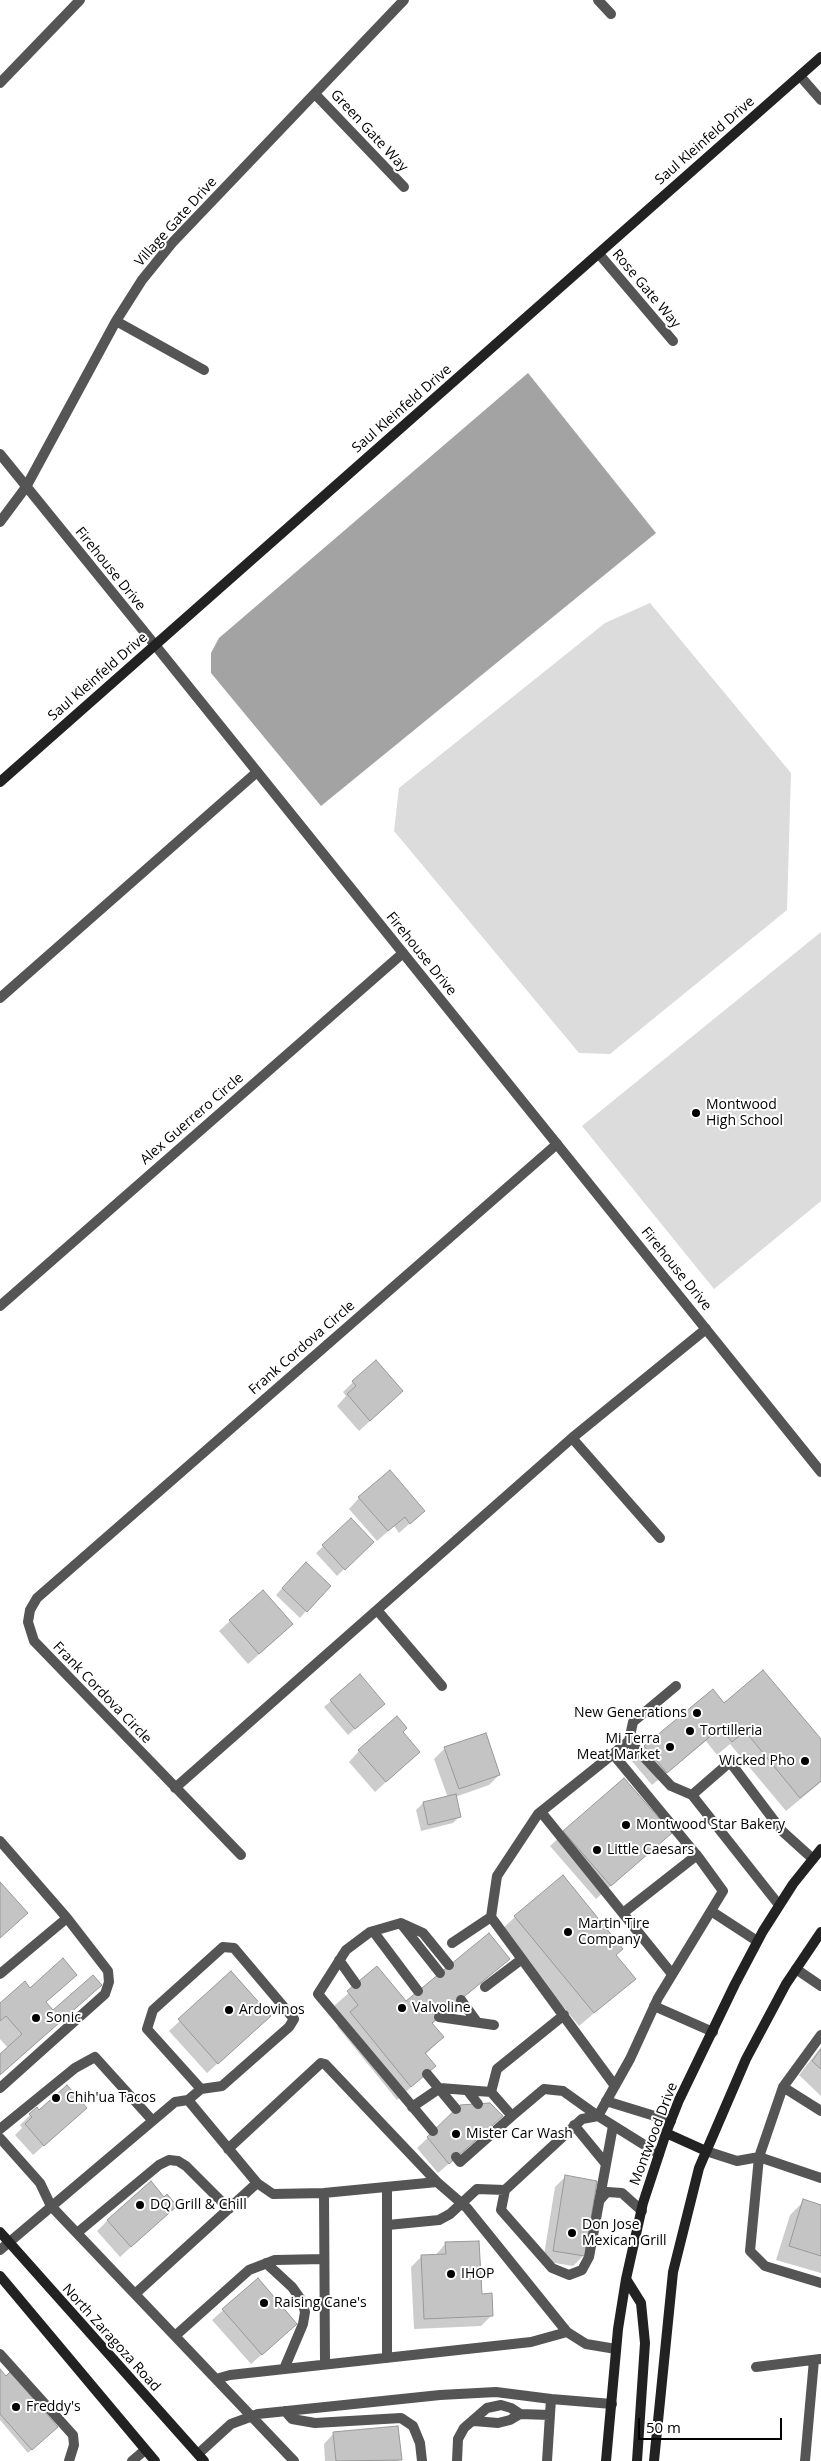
<!DOCTYPE html>
<html>
<head>
<meta charset="utf-8">
<style>
  body { margin:0 }
  #map { position:relative; width:821px; height:2461px; overflow:hidden; background:#fff; font-family:"Open Sans",sans-serif }
  canvas { display:block }
  .scale { position:absolute; left:638px; top:2418px; width:144px; height:22px; box-sizing:border-box; border:2px solid #000; border-top:0; padding-left:6px; font-size:15px; line-height:18px; white-space:nowrap; color:#000; -webkit-text-stroke:4px #fff; paint-order:stroke }
</style>
</head>
<body>
<div id="map">
<canvas width="821" height="2461"></canvas>
<div class="scale">50 m</div>
</div>
<script>
const ctx = document.querySelector('canvas').getContext('2d');
ctx.lineJoin = 'round';
function fill(path, color) { ctx.fillStyle = color; ctx.fill(path, 'evenodd'); }
const toPath = rows => new Path2D(rows.map(r => 'M' + r).join(''));
function strokePath(path, color, width, dash) { ctx.strokeStyle = color; ctx.lineWidth = width; ctx.lineCap = dash ? 'butt' : 'round'; ctx.setLineDash(dash || []); ctx.stroke(path); }
function drawText(font, color, halo, rows, align = 'center') {
  ctx.font = font + ' "Open Sans",sans-serif'; ctx.lineWidth = 4; ctx.setLineDash([]); ctx.textBaseline = 'middle'; ctx.strokeStyle = halo; ctx.fillStyle = color; for (const [text, x, y, turn = 0] of rows) {
    ctx.save(); ctx.translate(x, y); ctx.rotate((+turn || 0) * Math.PI / 180); ctx.textAlign = isNaN(turn) ? turn : align; if (halo) ctx.strokeText(text, 0, 0); ctx.fillText(text, 0, 0); ctx.restore();
  }
}
const green = toPath([
  [650,603,791,773,787,910,610,1054,579,1053,394,831,399,788,605,623],
  [821,932,821,1201,714,1289,582,1126]
]);
const water = toPath([
  [528,373,656,533,321,806,211,673,211,653,219,638]
]);
const shadow = toPath([
  [353,1382,391,1402,359,1431,337,1406,346,1396,343,1392],
  [359,1498,424,1511,399,1533,394,1526,377,1541,349,1509],
  [351,1520,372,1542,337,1576,316,1553],
  [299,1570,306,1611,300,1618,276,1595],
  [230,1621,281,1635,248,1664,219,1631],
  [331,1701,377,1710,348,1735,324,1707],
  [724,1705,821,1742,821,1782,786,1811,730,1744,717,1755,706,1741,652,1785,631,1760,645,1746],
  [445,1748,499,1775,489,1785,455,1797,460,1816,453,1823,421,1831,416,1810,423,1803,448,1798,434,1759],
  [359,1751,408,1762,375,1792,349,1762],
  [624,1779,656,1847,596,1899,550,1846],
  [515,1917,615,1955,634,1979,579,2026,501,1930],
  [509,1959,432,2024,443,2037,425,2055,434,2066,397,2100,337,2026,345,2019,334,2006,377,1968,405,2003],
  [231,1973,259,2026,207,2073,169,2031],
  [75,1975,45,2003,53,2012,86,1999,0,2075,0,2055,8,2048,0,2039,0,2005,30,1989],
  [821,2047,821,2096,799,2075],
  [461,2107,491,2127,438,2173,417,2148],
  [39,2112,75,2118,33,2155,15,2135,22,2128,20,2125,30,2115],
  [565,2177,596,2182,583,2256,573,2266,543,2261,555,2187],
  [164,2198,176,2206,120,2257,97,2231,108,2220],
  [804,2201,821,2206,821,2273,776,2260,790,2215],
  [445,2244,481,2295,492,2315,481,2326,414,2329,411,2267,421,2257,435,2256],
  [258,2279,285,2334,251,2364,212,2320],
  [0,2371,56,2427,28,2453,0,2420],
  [334,2433,400,2459,398,2461,325,2461,324,2444]
]);
const building = toPath([
  [376,1360,403,1391,370,1421,347,1394,356,1386,352,1381,376,1360],
  [390,1470,425,1511,410,1524,405,1517,388,1531,358,1497,390,1470],
  [351,1518,374,1542,345,1570,322,1545,351,1518],
  [306,1562,331,1586,307,1612,282,1588,306,1562],
  [263,1590,293,1624,259,1654,229,1620,263,1590],
  [763,1670,821,1739,821,1781,800,1798,745,1731,732,1742,720,1728,667,1773,644,1746,713,1689,724,1703,763,1670],
  [360,1674,385,1704,355,1729,330,1700,360,1674],
  [397,1716,407,1728,403,1732,420,1752,386,1782,358,1750,397,1716],
  [486,1733,500,1775,459,1789,444,1747,486,1733],
  [624,1778,672,1833,611,1886,563,1831,624,1778],
  [456,1794,461,1817,428,1825,423,1802,456,1794],
  [563,1875,623,1949,616,1955,636,1979,594,2013,514,1916,563,1875],
  [0,1882,28,1913,0,1938,0,1882],
  [489,1933,510,1959,432,2023,444,2037,425,2053,436,2066,411,2087,350,2012,358,2005,347,1991,377,1966,406,2001,489,1933],
  [63,1958,77,1975,46,2002,53,2010,93,1975,102,1985,0,2075,0,2054,22,2034,6,2016,0,2021,0,2003,25,1981,30,1988,63,1958],
  [231,1971,271,2016,218,2064,178,2019,231,1971],
  [821,2049,821,2069,812,2061,821,2049],
  [67,2085,87,2108,44,2146,25,2124,32,2117,29,2114,37,2107,39,2110,67,2085],
  [490,2103,503,2116,449,2164,427,2137,460,2105,490,2103],
  [565,2175,597,2181,585,2256,553,2251,565,2175],
  [151,2181,164,2197,167,2194,177,2206,131,2247,107,2220,151,2181],
  [803,2199,821,2205,821,2256,789,2246,803,2199],
  [479,2241,482,2294,492,2293,493,2316,424,2319,421,2255,446,2254,445,2242,479,2241],
  [258,2278,297,2324,262,2355,222,2309,258,2278],
  [0,2369,6,2376,10,2372,58,2427,32,2450,0,2414,0,2369],
  [398,2426,402,2460,336,2461,333,2432,398,2426]
]);
const service = toPath([
  [629,1741,633,1722,676,1686],
  [613,1754,538,1814,497,1876,491,1917,615,2086],
  [541,1812,672,1974],
  [0,1841,67,1918],
  [779,1905,692,1795,730,1762,782,1831,813,1859],
  [711,1911,757,1941],
  [623,1913,697,1855],
  [402,1925,440,1973],
  [373,1931,418,1991],
  [452,1943,491,1917],
  [339,1960,356,1984],
  [796,1969,821,1986],
  [0,1974,67,1918,108,1971,109,1982,105,1994,0,2088],
  [485,1987,522,1959],
  [461,2000,477,2022],
  [654,2006,713,2032],
  [564,2015,497,2069,491,2092,512,2116,544,2089,563,2091,598,2116,659,2154],
  [439,2017,494,2025],
  [427,2074,456,2109],
  [783,2087,821,2035],
  [467,2090,478,2104],
  [188,2100,201,2089,222,2086,289,2027,294,2019,234,1948,223,1947,153,2010,147,2029,201,2089],
  [606,2101,671,2121],
  [412,2107,440,2088,491,2092],
  [821,2111,783,2087,759,2157,750,2251,765,2266,821,2283],
  [598,2116,630,2059,658,1998,723,1891,699,1858,613,1754,629,1741,671,1786,692,1795],
  [574,2125,606,2164],
  [0,2129,75,2068,95,2057,152,2120],
  [433,2131,318,1994,346,1950,370,1932,401,1923,423,1933,449,1965],
  [0,2138,40,2183,51,2206,294,2461],
  [228,2149,321,2063,325,2064,437,2182],
  [706,2151,737,2161,759,2157,821,2178],
  [456,2157,460,2162,512,2116],
  [505,2190,501,2210,552,2268,569,2275,582,2270,589,2257,613,2126],
  [324,2193,325,2364],
  [599,2201,607,2192,622,2193,642,2211],
  [388,2225,439,2220,450,2214,477,2189,505,2190,582,2119,598,2116],
  [77,2233,159,2165,169,2160,178,2161,186,2166,229,2209],
  [0,2250,175,2102,188,2100,257,2183,273,2194,324,2193,437,2182,467,2208,567,2332,531,2342,230,2375,216,2379],
  [266,2263,292,2287,302,2301,305,2312,303,2324,284,2369],
  [135,2294,257,2183],
  [567,2332,586,2344,616,2349],
  [175,2336,249,2270,275,2260,324,2259],
  [0,2354,73,2435,74,2445,69,2461],
  [387,2358,387,2187],
  [756,2367,820,2359],
  [285,2411,292,2419,315,2423,401,2418,413,2426,420,2443,422,2461],
  [474,2421,498,2423,510,2420,520,2414,550,2415],
  [198,2454,231,2424,258,2414,440,2395,496,2392,551,2399],
  [132,2461,145,2450],
  [457,2461,458,2439,464,2428,487,2408,501,2405,511,2408,520,2414],
  [547,2461,551,2399,612,2404],
  [805,2461,814,2360]
]);
const minor = toPath([
  [598,0,611,14],
  [800,76,821,100],
  [0,83,80,0],
  [315,94,404,187],
  [599,254,673,341],
  [116,321,204,370],
  [0,454,155,645],
  [0,522,26,487,116,321,142,280,172,243,404,0],
  [0,998,257,772],
  [0,1306,403,953],
  [572,1438,660,1538],
  [377,1610,442,1686],
  [175,1788,572,1438,706,1329],
  [241,1855,34,1641,28,1622,30,1610,37,1598,557,1144]
]);
const tertiary = toPath([
  [155,645,821,1472]
]);
const secondary = toPath([
  [0,782,821,57],
  [666,2133,706,2151],
  [0,2232,204,2461],
  [0,2276,155,2461],
  [626,2279,641,2303,645,2343,637,2461],
  [606,2461,618,2329,626,2279,643,2203,666,2133,679,2100,735,1984,763,1931,793,1884,821,1849],
  [654,2461,673,2272,699,2168,746,2059,786,1984,821,1932]
]);
const markers = [
  [696,1113,5,"#000"],
  [697,1713,5,"#000"],
  [690,1731,5,"#000"],
  [670,1747,5,"#000"],
  [805,1761,5,"#000"],
  [626,1825,5,"#000"],
  [597,1850,5,"#000"],
  [568,1932,5,"#000"],
  [402,2008,5,"#000"],
  [229,2010,5,"#000"],
  [36,2018,5,"#000"],
  [56,2098,5,"#000"],
  [456,2134,5,"#000"],
  [140,2205,5,"#000"],
  [572,2233,5,"#000"],
  [451,2274,5,"#000"],
  [264,2303,5,"#000"],
  [16,2407,5,"#000"]
];
const streetNames = [
  ["Green Gate Way",369,131,47],
  ["Saul Kleinfeld Drive",705,141,-41],
  ["Village Gate Drive",176,222,-48],
  ["Rose Gate Way",646,289,50],
  ["Saul Kleinfeld Drive",402,409,-41],
  ["Firehouse Drive",110,569,51],
  ["Saul Kleinfeld Drive",98,677,-41],
  ["Firehouse Drive",421,954,51],
  ["Alex Guerrero Circle",192,1119,-41],
  ["Firehouse Drive",676,1269,51],
  ["Frank Cordova Circle",302,1348,-41],
  ["Frank Cordova Circle",102,1693,46],
  ["Montwood Drive",654,2134,-69],
  ["North Zaragoza Road",111,2338,48]
];
const poiNames = [
  ["Montwood",706,1105],
  ["High School",706,1121],
  ["New Generations",687,1713,"right"],
  ["Tortilleria",700,1731],
  ["Mi Terra",660,1739,"right"],
  ["Meat Market",660,1755,"right"],
  ["Wicked Pho",795,1761,"right"],
  ["Montwood Star Bakery",636,1825],
  ["Little Caesars",607,1850],
  ["Martin Tire",578,1924],
  ["Company",578,1940],
  ["Valvoline",412,2008],
  ["Ardovinos",239,2010],
  ["Sonic",46,2018],
  ["Chih'ua Tacos",66,2098],
  ["Mister Car Wash",466,2134],
  ["DQ Grill & Chill",150,2205],
  ["Don Jose",582,2225],
  ["Mexican Grill",582,2241],
  ["IHOP",461,2274],
  ["Raising Cane's",274,2303],
  ["Freddy's",26,2407]
];
fill(green, '#dcdcdc');
fill(water, '#a3a3a3');
fill(shadow, '#0003');
fill(building, '#c4c4c4');
strokePath(building, '#999', 1);
strokePath(service, '#555', 10);
strokePath(minor, '#555', 10);
strokePath(tertiary, '#555', 10);
strokePath(secondary, '#222', 10);
for (const [x, y, r, color] of markers) { const dot = new Path2D(); dot.arc(x, y, r, 0, 2 * Math.PI); ctx.fillStyle = color; ctx.fill(dot); strokePath(dot, '#fff', 2); }
drawText('14px', '#000', '#fff', streetNames);
drawText('14px', '#000', '#fff', poiNames, 'left');
</script>
</body>
</html>
